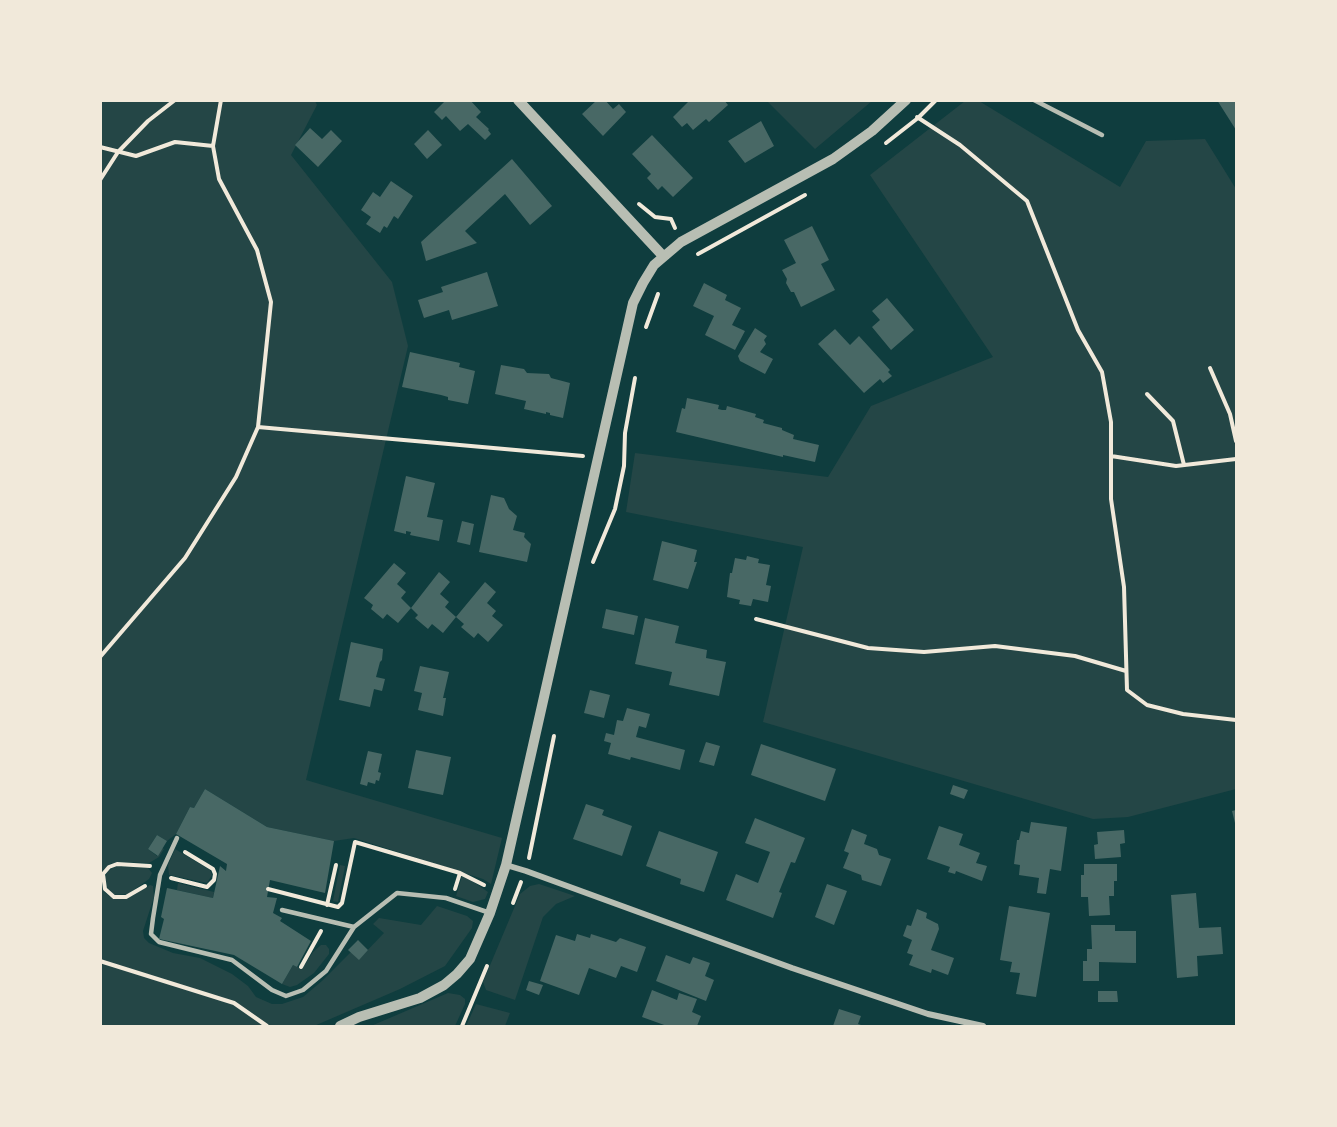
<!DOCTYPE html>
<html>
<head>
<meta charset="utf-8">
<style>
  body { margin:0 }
  #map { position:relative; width:1337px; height:1127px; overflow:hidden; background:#0f3d3e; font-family:"Roboto Condensed",sans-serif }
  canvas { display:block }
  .frame { position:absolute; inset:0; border:102px solid #f1e9da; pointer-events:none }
</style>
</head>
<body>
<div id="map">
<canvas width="1337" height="1127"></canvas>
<div class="frame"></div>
</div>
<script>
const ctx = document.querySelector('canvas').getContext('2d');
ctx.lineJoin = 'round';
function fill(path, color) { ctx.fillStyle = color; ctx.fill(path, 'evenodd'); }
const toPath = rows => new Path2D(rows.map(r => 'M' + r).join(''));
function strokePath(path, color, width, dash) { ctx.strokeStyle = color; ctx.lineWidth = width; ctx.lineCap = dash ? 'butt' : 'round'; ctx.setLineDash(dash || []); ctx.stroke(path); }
const green = toPath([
  [101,101,315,101,317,105,291,155,392,282,408,346,306,780,502,838,491,884,483,879,354,838,334,841,267,827,205,789,194,808,190,807,176,834,167,841,157,835,148,849,157,856,162,848,164,849,159,857,149,863,118,862,110,864,101,875,101,883,105,893,115,899,132,896,150,885,153,886,154,897,143,931,144,938,149,943,173,953,200,958,232,974,248,986,256,997,272,1004,282,1004,303,997,322,981,351,952,359,959,384,933,373,924,379,918,421,925,437,906,467,916,473,921,472,928,445,966,400,989,314,1026,101,1026],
  [767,101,872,101,815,149],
  [965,101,979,101,1120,187,1146,141,1205,139,1236,189,1236,789,1128,817,1093,819,763,722,803,547,626,512,635,453,828,477,871,406,993,357,870,175],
  [175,849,210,870,212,875,207,883,169,875,168,865],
  [340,865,345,866,338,902,333,901],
  [116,866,148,868,152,873,149,879,128,894,114,895,108,890,105,877,108,871],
  [462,876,472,881,488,892,485,899,473,902,456,896],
  [178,883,214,892,213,898,177,890],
  [539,884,575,896,556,904,543,917,515,1000,486,990,483,982,520,894,530,886],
  [321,945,326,945,329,949,329,954,314,973,297,985,290,987,282,984,293,965,302,969,313,952],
  [448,993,460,995,465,999,465,1004,455,1026,371,1026],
  [476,1004,510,1013,505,1026,466,1026]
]);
const building = toPath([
  [446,100,470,100,481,112,476,117,489,129,488,130,491,134,485,140,468,124,460,131,446,116,442,120,434,112],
  [597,100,605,100,613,109,619,104,626,112,603,136,582,114],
  [690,100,724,100,728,105,709,122,706,119,693,130,687,123,682,127,673,117],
  [1217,100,1236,100,1236,130],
  [761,121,774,146,745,163,728,141],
  [310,128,322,139,331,130,342,141,318,167,295,145],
  [428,130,442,145,427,159,414,144],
  [652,135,693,178,673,197,662,186,658,190,647,178,651,174,632,154],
  [512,159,552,206,530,225,505,194,465,231,477,243,426,261,421,242],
  [391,181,413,196,398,219,394,216,387,228,384,226,380,233,366,224,371,217,361,210,373,192,380,197],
  [812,226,829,260,821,264,835,290,801,307,794,292,791,292,786,283,787,279,782,270,796,263,784,240],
  [487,272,498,306,452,320,449,310,424,318,418,300,443,292,441,287],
  [704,283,727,295,725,300,741,308,732,325,745,331,735,350,705,335,714,316,693,306],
  [887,298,914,330,891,350,872,327,880,320,872,311],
  [755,328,767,336,764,340,766,344,760,352,773,359,765,374,740,361,738,356],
  [835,329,850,345,859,336,890,370,888,372,892,376,883,383,880,379,864,393,818,344],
  [410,352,460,363,459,367,475,371,468,404,448,400,448,397,441,395,402,387],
  [501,365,524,369,527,373,549,374,551,378,570,383,563,418,550,415,550,413,546,412,546,414,524,409,526,401,495,394],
  [687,398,719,405,718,409,722,410,726,410,727,406,756,414,755,417,764,420,763,423,782,428,782,430,794,435,793,439,819,445,815,462,783,455,783,457,676,432,682,408,685,409],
  [406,476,435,483,427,517,443,520,439,541,410,535,411,532,406,531,406,534,394,531],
  [491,495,504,498,509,509,517,516,513,530,525,533,524,537,531,544,527,562,479,552],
  [462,521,474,524,470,545,457,542],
  [662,541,697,550,694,562,697,562,688,589,653,580],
  [747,556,759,559,758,563,770,565,766,585,771,586,768,602,753,599,751,606,739,604,740,600,727,597,730,573,732,573,735,558,746,560],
  [394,563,406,573,397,584,406,592,401,598,411,608,439,572,450,582,440,594,449,602,445,607,456,617,443,633,432,624,428,629,415,618,418,615,411,608,398,623,387,614,383,619,371,609,373,605,364,598],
  [485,582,496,592,487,603,496,611,492,616,503,625,488,642,478,633,474,638,461,627,464,624,456,617],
  [606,609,638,616,634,635,602,628],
  [645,618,679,626,675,643,707,650,706,658,726,662,719,696,669,685,672,672,635,664],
  [351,642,383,649,382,660,380,662,376,677,385,679,382,691,374,689,370,707,339,700],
  [420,666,449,672,443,698,446,698,443,716,418,710,422,693,414,691],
  [590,690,610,695,604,718,584,713],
  [627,708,650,714,646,728,639,726,636,737,685,750,680,770,631,757,630,760,608,754,611,743,604,741,606,733,614,735,617,720,623,721],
  [706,742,720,746,714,766,699,762],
  [761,744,836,769,825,801,751,775],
  [416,750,451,757,443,795,408,788],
  [368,751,382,754,378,772,381,773,379,781,376,780,375,784,368,782,367,786,360,784],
  [953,785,968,790,964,799,950,794],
  [205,789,267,827,334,841,325,893,270,880,267,897,277,898,273,913,282,918,280,921,311,941,297,967,293,965,282,984,234,955,159,939,164,919,161,917,167,888,213,898,220,866,226,871,227,864,176,834,190,807,194,808],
  [586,804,604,810,602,815,632,826,622,856,573,839],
  [1236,810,1236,827,1232,811],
  [755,818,805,838,795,863,791,862,779,892,782,893,773,918,726,900,736,874,758,883,770,852,745,843],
  [1031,822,1067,827,1061,871,1050,869,1046,894,1037,893,1039,878,1019,875,1020,865,1014,864,1017,840,1019,840,1021,831,1029,833],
  [939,826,963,834,959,845,980,853,976,863,987,866,982,881,956,871,955,874,948,872,950,867,927,859],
  [852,829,867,835,864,844,877,849,879,855,891,859,881,886,862,880,861,875,843,868,849,853,844,851],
  [1124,830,1125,843,1120,844,1121,857,1095,859,1094,845,1098,844,1097,832],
  [659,831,718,852,704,892,680,884,681,879,646,866],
  [157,835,167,841,158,856,148,849],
  [1084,864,1117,864,1117,881,1114,881,1114,896,1109,896,1110,915,1089,916,1088,897,1081,897,1081,875,1084,875],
  [827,884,847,891,834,925,815,917],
  [1196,893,1199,928,1221,927,1223,954,1197,956,1198,976,1177,978,1171,895],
  [1009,906,1050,913,1036,997,1016,994,1020,973,1010,972,1012,962,1000,960],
  [917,909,927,913,926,918,938,924,939,929,931,950,954,958,948,975,932,969,931,973,909,965,913,955,907,953,912,940,903,936,907,925,911,926],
  [1091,925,1115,925,1115,931,1136,931,1136,963,1099,962,1099,981,1083,981,1083,961,1087,961,1087,949,1092,949],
  [577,934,590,938,591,934,616,942,620,938,646,947,637,972,621,966,616,978,589,968,579,995,540,981,556,935,575,941],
  [358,940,368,950,359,960,348,950],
  [666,955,690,964,693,957,710,963,705,976,714,980,706,1001,656,981],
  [529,981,543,985,539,995,526,990],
  [652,990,677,1000,679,993,697,999,692,1012,701,1016,697,1026,667,1026,642,1017],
  [1098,991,1117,991,1118,1002,1098,1002],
  [839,1009,861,1016,858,1024,864,1026,833,1026]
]);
const path = toPath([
  [917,117,960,145,1027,201,1078,330,1102,372,1111,422,1111,499,1124,587,1127,690,1147,705,1183,714,1236,720],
  [886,143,918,118,936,100],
  [100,147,136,156,175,142,213,146,221,100],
  [100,180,118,152,148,121,175,100],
  [639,204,655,217,671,219,675,228],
  [698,254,805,195],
  [646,327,658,294],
  [1210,368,1230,414,1236,441],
  [1147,394,1173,421,1184,465],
  [258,427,583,456],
  [1111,456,1176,466,1236,459],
  [593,562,615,509,624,466,625,433,635,378],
  [756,619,868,648,924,652,995,646,1075,656,1126,671],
  [100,657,185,558,236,477,258,427,271,302,257,250,219,179,213,146],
  [529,858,554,736],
  [171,878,207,887,214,880,215,874,213,869,185,852],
  [145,886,126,897,114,897,105,889,103,874,109,867,117,864,150,866],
  [268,889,338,907,342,903,355,842,460,873],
  [455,889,460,873,484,885],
  [513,903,521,882],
  [327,905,336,865],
  [100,961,234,1003,267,1026],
  [301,967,321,931],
  [462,1026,487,966]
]);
const service = toPath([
  [1034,100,1102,135],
  [177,838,160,875,153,918,151,934,159,942,232,960,272,990,286,996,303,990,326,971,354,927],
  [282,910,354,927,397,893,446,898,490,913]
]);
const minor = toPath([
  [506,865,526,871,792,968,928,1014,983,1026]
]);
const tertiary = toPath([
  [518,100,663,256],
  [340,1026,359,1017,420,998,444,985,457,974,470,959,490,913,506,865,633,303,643,283,654,265,681,242,833,159,872,131,906,100]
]);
fill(green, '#244646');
fill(building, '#486865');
strokePath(path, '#f1e9da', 4);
strokePath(service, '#b8beb3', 4.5);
strokePath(minor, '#b8beb3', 6);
strokePath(tertiary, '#b8beb3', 10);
</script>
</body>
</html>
